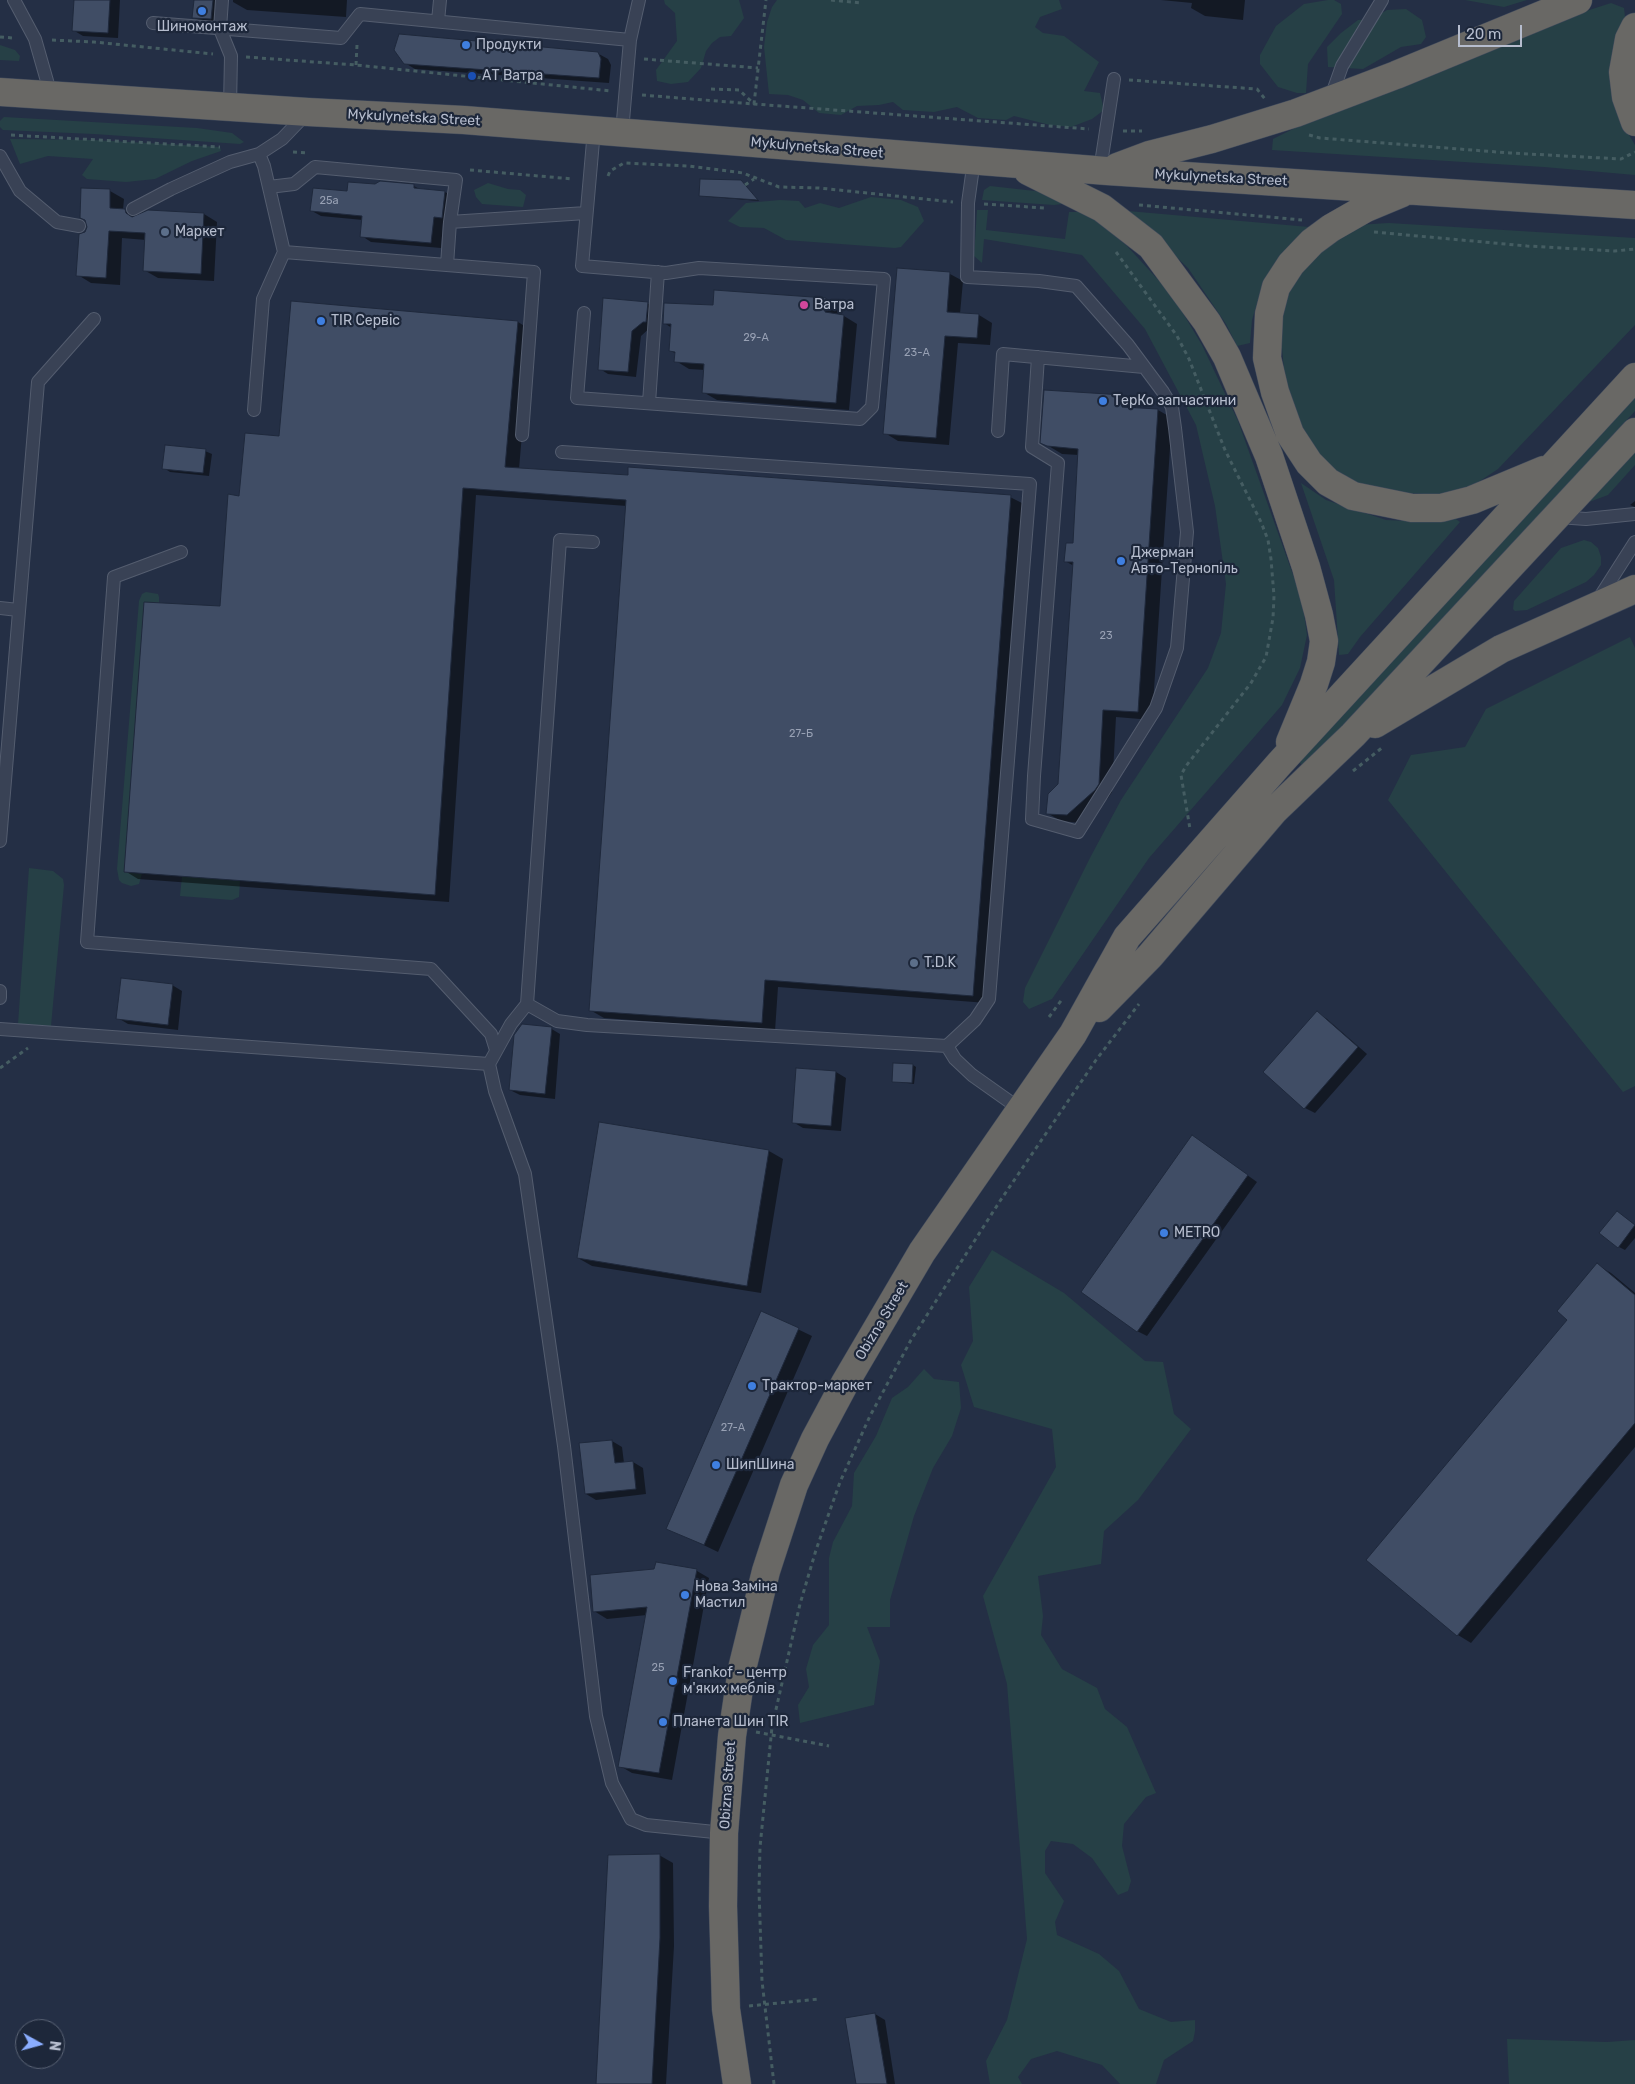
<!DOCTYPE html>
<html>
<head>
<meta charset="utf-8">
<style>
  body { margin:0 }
  #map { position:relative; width:1635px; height:2084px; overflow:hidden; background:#242f45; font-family:Rubik,sans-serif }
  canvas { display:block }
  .north { position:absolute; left:15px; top:2019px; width:50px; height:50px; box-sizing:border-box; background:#1d273a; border:1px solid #5a6375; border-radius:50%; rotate:97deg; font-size:14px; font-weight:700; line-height:20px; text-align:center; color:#b6bdce }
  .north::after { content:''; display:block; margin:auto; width:18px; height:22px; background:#8aadff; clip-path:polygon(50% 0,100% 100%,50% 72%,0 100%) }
  .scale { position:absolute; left:1458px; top:25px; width:64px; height:22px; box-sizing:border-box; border:2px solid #b6bdce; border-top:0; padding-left:6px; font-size:15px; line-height:18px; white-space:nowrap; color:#b6bdce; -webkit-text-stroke:4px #1d273a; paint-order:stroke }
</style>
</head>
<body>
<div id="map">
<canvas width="1635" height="2084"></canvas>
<div class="north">N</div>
<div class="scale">20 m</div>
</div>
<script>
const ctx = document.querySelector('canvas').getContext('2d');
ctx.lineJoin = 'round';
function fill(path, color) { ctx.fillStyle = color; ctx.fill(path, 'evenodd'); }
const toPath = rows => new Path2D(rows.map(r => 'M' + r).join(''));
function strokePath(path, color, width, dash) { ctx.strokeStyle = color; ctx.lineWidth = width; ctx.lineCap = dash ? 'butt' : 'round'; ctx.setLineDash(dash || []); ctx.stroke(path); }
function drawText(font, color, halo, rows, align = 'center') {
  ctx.font = font + ' Rubik,sans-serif'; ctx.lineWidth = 4.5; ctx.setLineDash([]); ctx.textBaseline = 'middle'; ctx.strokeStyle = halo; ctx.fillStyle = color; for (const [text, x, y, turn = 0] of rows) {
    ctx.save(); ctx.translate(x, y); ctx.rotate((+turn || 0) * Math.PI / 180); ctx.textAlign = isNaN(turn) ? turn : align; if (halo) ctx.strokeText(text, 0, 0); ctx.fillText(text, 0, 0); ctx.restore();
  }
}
const green = toPath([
  [664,0,739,0,744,18,731,36,720,37,712,43,706,51,701,68,688,82,671,84,657,81,656,70,677,41,675,13,665,4],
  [777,0,1059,0,1062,9,1040,17,1035,27,1043,33,1064,36,1099,62,1084,91,1100,93,1104,110,1092,119,1071,127,1050,125,1014,116,1006,120,978,118,957,107,934,112,903,110,893,102,879,105,857,106,841,115,819,113,803,100,788,95,769,94,764,47,767,22,772,7],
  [1328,0,1334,0,1341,4,1342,14,1308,64,1306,93,1297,93,1278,87,1260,64,1260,55,1276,26,1304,4],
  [1465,0,1527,0,1504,7],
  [1611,3,1624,8,1625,17,1613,51,1611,72,1619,118,1635,145,1635,175,1544,167,1272,150,1273,139,1307,122,1577,14],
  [1406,9,1422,20,1426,37,1421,44,1401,47,1363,69,1328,67,1327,47,1341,33,1358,20,1372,19,1387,10],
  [0,45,15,50,20,56,19,61,0,60],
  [4,117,197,128,232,133,244,142,240,144,94,134,3,130,0,127,0,121],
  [10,139,94,140,220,147,221,151,192,161,155,179,126,182,87,179,82,175,93,159,48,156,20,164],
  [488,183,508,189,520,190,526,195,523,207,482,204,476,197,474,190],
  [990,186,1035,191,1054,195,1070,203,1054,205,982,200,984,190],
  [871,197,901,200,918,207,924,221,901,247,895,248,786,240,764,228,740,227,728,221,746,203,780,200,799,201,805,208,820,203,839,208],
  [977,210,988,210,986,230,1065,239,1069,212,1087,212,1127,246,1172,295,1202,345,1238,421,1302,600,1307,635,1300,668,1282,705,1149,858,1052,999,1029,1009,1023,1002,1025,988,1091,856,1121,800,1208,668,1221,633,1226,584,1215,506,1196,425,1145,329,1082,255,984,239,982,263,974,256],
  [1128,211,1309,227,1276,261,1264,280,1252,320,1250,343,1237,346,1226,324,1188,268],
  [1389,223,1635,238,1635,325,1498,469,1471,487,1440,495,1372,491,1350,483,1327,465,1312,443,1298,420,1285,380,1280,327,1287,293,1302,270,1321,247,1357,225],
  [1635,391,1635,411,1429,637,1323,747,1302,765,1300,763,1305,754],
  [1635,452,1635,465,1608,495,1589,502],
  [1301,483,1326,500,1386,520,1431,522,1456,519,1460,522,1360,637,1348,654,1339,655,1334,580],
  [1584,540,1591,542,1598,548,1601,557,1601,565,1594,575,1586,582,1527,610,1515,611,1513,609,1514,601,1561,548],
  [146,592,158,594,159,597,159,603,144,603,124,872,142,874,139,884,131,886,122,883,119,880,117,869,139,601,142,594],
  [1630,637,1635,648,1635,1086,1623,1092,1388,800,1411,755,1465,747,1486,709],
  [29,868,53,871,63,879,64,885,51,1026,18,1024],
  [182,876,240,881,239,897,232,900,180,896],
  [992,1250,1064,1293,1145,1361,1163,1362,1174,1414,1191,1429,1138,1500,1104,1531,1101,1564,1038,1576,1043,1616,1041,1635,1062,1669,1097,1688,1105,1709,1127,1727,1156,1793,1146,1797,1124,1824,1122,1846,1131,1881,1128,1891,1118,1895,1092,1858,1073,1844,1051,1841,1045,1851,1045,1873,1064,1901,1055,1922,1057,1935,1099,1954,1119,1971,1139,2009,1171,2022,1195,2020,1195,2031,1193,2041,1164,2060,1156,2084,1120,2084,1102,2065,1057,2051,1031,2059,1018,2077,1022,2084,990,2084,986,2061,1007,2020,1027,1939,1007,1684,983,1596,1056,1467,1052,1429,974,1407,961,1365,973,1341,969,1287],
  [924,1369,934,1379,959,1382,961,1408,952,1436,933,1468,914,1516,890,1600,890,1627,867,1627,880,1661,874,1705,800,1723,798,1705,809,1687,806,1669,813,1645,829,1625,829,1558,833,1542,852,1506,854,1473,876,1436,892,1398,908,1387],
  [1507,2039,1607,2042,1635,2040,1635,2084,1509,2084]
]);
const shadow = toPath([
  [75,0,120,0,118,38,83,36,73,30],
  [195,0,220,0,217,22,200,21,193,17],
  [233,0,347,0,346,17,247,10,233,2],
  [1161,0,1245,0,1243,20,1205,16,1191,8,1192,3],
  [597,53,608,59,611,65,609,83,415,69,405,63],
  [380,182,414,186,421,190,445,192,454,197,452,223,443,222,441,248,371,242,362,236,363,220,321,216,312,211,348,193,376,186],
  [741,182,759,201,700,196],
  [82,189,110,191,124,199,123,210,136,217,204,214,217,222,214,281,158,278,144,270,146,240,122,238,120,285,91,283,78,275,88,227],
  [950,274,963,281,960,314,979,315,992,323,990,345,958,343,949,445,898,441,885,433],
  [826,300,839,307,838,315,844,316,857,324,849,410,717,400,703,392,705,370,689,369,676,361,676,354,670,350,672,328,664,323,714,306],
  [647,303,656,308,652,326,641,336,636,377,608,374,600,369],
  [518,322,531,330,519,469,1010,497,1024,504,987,1003,778,987,775,1031,604,1018,590,1010,627,506,476,495,449,902,138,879,125,871,221,608,240,497,281,437],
  [1123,396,1136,404,1136,409,1158,410,1172,418,1152,720,1116,717,1112,792,1108,798,1081,823,1061,821,1047,813,1059,784,1074,566,1065,561,1074,544,1079,455,1062,454,1042,442],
  [205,451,212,454,209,476,170,472,164,468],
  [1635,501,1635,507,1630,505],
  [172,985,182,991,178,1030,128,1024,118,1018],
  [1317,1013,1327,1019,1367,1054,1315,1113,1305,1108],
  [550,1028,560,1034,555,1099,520,1095,510,1090],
  [913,1065,916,1067,914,1084,893,1081],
  [836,1072,846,1078,841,1131,803,1128,793,1122],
  [600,1123,769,1151,783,1159,761,1293,592,1266,578,1258],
  [1202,1143,1257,1182,1147,1336,1137,1331],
  [1618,1212,1635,1225,1635,1238,1625,1250,1619,1247],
  [1597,1265,1611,1273,1635,1293,1635,1447,1471,1643,1458,1635,1368,1560,1569,1319],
  [762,1312,812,1336,718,1552,668,1528],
  [612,1441,622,1447,624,1463,633,1462,643,1468,646,1494,596,1500,586,1494],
  [657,1563,697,1571,709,1578,672,1780,632,1773,620,1766,647,1615,607,1619,594,1611,655,1570],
  [659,1855,673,1863,674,1946,666,2084,597,2084],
  [875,2014,885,2020,895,2084,857,2084]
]);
const building = toPath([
  [74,0,110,0,108,33,72,31,74,0],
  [194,0,213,0,211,19,192,18,194,0],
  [399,34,598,52,601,59,599,78,404,64,394,50,399,34],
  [700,179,741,180,758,200,699,196,700,179],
  [380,181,414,184,414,188,445,191,442,218,434,217,431,243,360,237,362,216,310,211,313,188,347,191,348,182,375,184,380,181],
  [81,188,110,189,110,208,125,209,126,213,132,217,148,210,204,213,201,274,143,271,145,233,109,231,106,278,76,276,79,234,85,232,87,227,85,220,80,218,81,188],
  [897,268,950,272,947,312,979,314,977,338,945,336,936,438,883,434,897,268],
  [714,290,826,298,825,312,844,315,836,403,702,393,704,364,674,362,675,352,669,351,671,324,663,324,664,303,713,305,714,290],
  [603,298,648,302,646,322,643,322,632,331,628,372,598,370,603,298],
  [291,301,518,321,505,467,628,475,628,467,1011,495,973,996,765,980,762,1023,589,1011,626,500,463,488,435,895,124,872,144,602,220,606,228,494,239,496,245,433,279,436,291,301],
  [1044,390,1123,395,1122,407,1158,409,1138,712,1103,710,1099,784,1095,790,1067,815,1046,814,1048,794,1058,784,1073,562,1064,562,1066,543,1073,543,1078,449,1047,446,1040,443,1044,390],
  [165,445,206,449,203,473,162,469,165,445],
  [121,978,173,984,168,1025,116,1019,121,978],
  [1317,1011,1358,1047,1304,1109,1263,1072,1317,1011],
  [522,1024,552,1027,545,1094,509,1090,514,1035,522,1024],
  [893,1063,913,1064,912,1083,892,1082,893,1063],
  [796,1068,836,1071,831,1126,792,1123,796,1068],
  [599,1122,769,1150,747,1286,577,1258,599,1122],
  [1192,1135,1248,1175,1137,1332,1081,1292,1192,1135],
  [1617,1211,1635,1225,1618,1248,1599,1233,1617,1211],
  [1597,1263,1635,1295,1635,1423,1457,1636,1366,1560,1567,1320,1557,1311,1597,1263],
  [761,1311,799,1328,704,1545,666,1529,761,1311],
  [612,1440,615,1463,633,1461,636,1489,585,1494,579,1443,612,1440],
  [656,1562,697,1569,659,1773,618,1767,647,1607,593,1612,590,1575,654,1569,656,1562],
  [660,1854,660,1938,652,2084,596,2084,608,1855,660,1854],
  [875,2013,887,2084,856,2084,845,2018,875,2013]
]);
const path = toPath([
  [831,0,862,3],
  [0,37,13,38],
  [52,40,94,42,213,54],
  [246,57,356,65,611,91],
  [644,59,758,68],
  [356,65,357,45],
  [1129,80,1257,89,1265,99],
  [711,89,739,90,754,104,1089,129],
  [642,95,754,104,766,0],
  [1123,131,1142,131],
  [11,135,220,147],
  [1309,135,1320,138,1510,153,1621,159,1635,152],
  [293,152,307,153],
  [470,170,573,179],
  [608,176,610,171,624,163,689,166,743,173,779,187,819,188,953,202],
  [745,185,754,179],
  [984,204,1045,208],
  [1139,205,1302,220],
  [1374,232,1527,246,1615,251,1635,249],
  [1116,252,1177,336,1189,359,1225,450,1261,522,1268,540,1271,559,1274,596,1273,618,1266,657,1251,683,1186,766,1181,775,1190,829],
  [1353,771,1383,747],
  [1049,1017,1063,998],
  [0,1068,28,1048],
  [756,1732,829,1746],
  [749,2006,819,1999],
  [774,2084,762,1981,759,1890,760,1847,772,1727,800,1604,816,1550,840,1482,870,1416,911,1340,1000,1201,1096,1060,1139,1004]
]);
const service = toPath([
  [14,0,35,39,51,95],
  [222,0,220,29,231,56,230,106],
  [438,21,440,0],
  [153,23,341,38,360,14,630,40],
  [1331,97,1342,66,1382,0],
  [622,132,630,40,639,0],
  [0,156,20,191,57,222,79,226],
  [974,160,968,203,967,277,1039,281,1076,286,1128,345,1163,392,1172,407,1175,428,1187,532,1177,648,1156,708,1078,832,1032,819,1034,776,1058,463,1032,447,1038,357],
  [1100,170,1114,79],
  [269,187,294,184,315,167,456,180,450,222],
  [133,209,171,189,230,162,259,154,282,139,308,112],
  [284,252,534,272,522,435],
  [447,265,450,222,586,213],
  [584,313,577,398,860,419,872,407,884,279,699,268,666,273,582,266,594,130],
  [649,403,658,272],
  [254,410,263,299,284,252,264,166,259,154],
  [998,431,1003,354,1144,367],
  [562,452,1030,484,989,999,975,1020,947,1046],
  [1558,517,1586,519,1635,514],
  [593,542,560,540,527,1004,511,1024,489,1064,495,1091,525,1174,564,1446,596,1716,612,1783,631,1819,646,1825,724,1833],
  [181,552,114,577,87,942,431,969,491,1034,496,1050],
  [1598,600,1635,542],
  [0,608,18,610],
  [0,841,38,382,94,319],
  [0,991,0,998],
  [527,1004,557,1021,587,1025,947,1046,955,1059,972,1075,1020,1109],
  [0,1029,489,1064]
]);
const trunk = toPath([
  [1635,27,1629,39,1623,72,1626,97,1635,122],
  [0,92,308,112,464,120,1107,171,1635,205],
  [1117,167,1149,155,1212,139,1296,113,1396,75,1578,0],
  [1028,171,1102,208,1151,246,1207,322,1227,357,1269,456,1306,567,1319,615,1324,641,1321,662,1314,684,1290,742],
  [1402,193,1366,208,1331,228,1312,242,1291,264,1276,287,1269,314,1267,358,1275,392,1290,434,1309,463,1328,482,1353,496,1412,508,1441,508,1472,500,1544,470],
  [1375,724,1501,649,1635,589],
  [1099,1008,1150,956,1274,811,1353,735,1635,432],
  [737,2084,726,2009,723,1906,724,1833,732,1736,742,1669,766,1571,794,1485,815,1439,845,1383,922,1252,1073,1034,1127,937,1280,763,1635,377]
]);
const markers = [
  [202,11,5,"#3f7fe0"],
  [466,45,5,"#3f7fe0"],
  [472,76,5,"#1a4fb4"],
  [165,232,5,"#5c6f8a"],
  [804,305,5,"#d1479c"],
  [321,321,5,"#3f7fe0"],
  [1103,401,5,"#3f7fe0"],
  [1121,561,5,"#3f7fe0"],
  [914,963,5,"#5c6f8a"],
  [1164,1233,5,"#3f7fe0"],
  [752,1386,5,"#3f7fe0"],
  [716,1465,5,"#3f7fe0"],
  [685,1595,5,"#3f7fe0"],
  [673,1681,5,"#3f7fe0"],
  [663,1722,5,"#3f7fe0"]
];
const numberNames = [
  ["25а",329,201],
  ["29-А",756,338],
  ["23-А",917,353],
  ["23",1106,636],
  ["27-Б",801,734],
  ["27-А",733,1428],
  ["25",658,1668]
];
const poiNames = [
  ["Шиномонтаж",202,27,"center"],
  ["Продукти",476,45],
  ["АТ Ватра",482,76],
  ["Маркет",175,232],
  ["Ватра",814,305],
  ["TIR Сервіс",331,321],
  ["ТерКо запчастини",1113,401],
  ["Джерман",1131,553],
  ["Авто-Тернопіль",1131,569],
  ["T.D.K",924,963],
  ["METRO",1174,1233],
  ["Трактор-маркет",762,1386],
  ["ШипШина",726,1465],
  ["Нова Заміна",695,1587],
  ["Мастил",695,1603],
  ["Frankof - центр",683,1673],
  ["м'яких меблів",683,1689],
  ["Планета Шин TIR",673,1722]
];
const streetNames = [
  ["Mykulynetska Street",414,118,3],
  ["Mykulynetska Street",817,148,5],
  ["Mykulynetska Street",1221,178,3],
  ["Obizna Street",882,1321,-59],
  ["Obizna Street",728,1785,-86]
];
fill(green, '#264046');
fill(shadow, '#0007');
fill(building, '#404d65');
strokePath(building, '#1f293c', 1);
strokePath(service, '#545d6f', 14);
strokePath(trunk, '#404a5c', 29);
strokePath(path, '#455d62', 3, [4, 4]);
strokePath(service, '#394255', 12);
strokePath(trunk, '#696865', 28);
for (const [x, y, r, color] of markers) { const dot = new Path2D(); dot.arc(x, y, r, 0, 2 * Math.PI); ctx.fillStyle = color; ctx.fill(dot); strokePath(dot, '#1d273a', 2); }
drawText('11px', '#98a1b4', null, numberNames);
drawText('14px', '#b6bdce', '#1d273a', poiNames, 'left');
drawText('14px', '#b6bdce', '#1d273a', streetNames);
</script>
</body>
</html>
